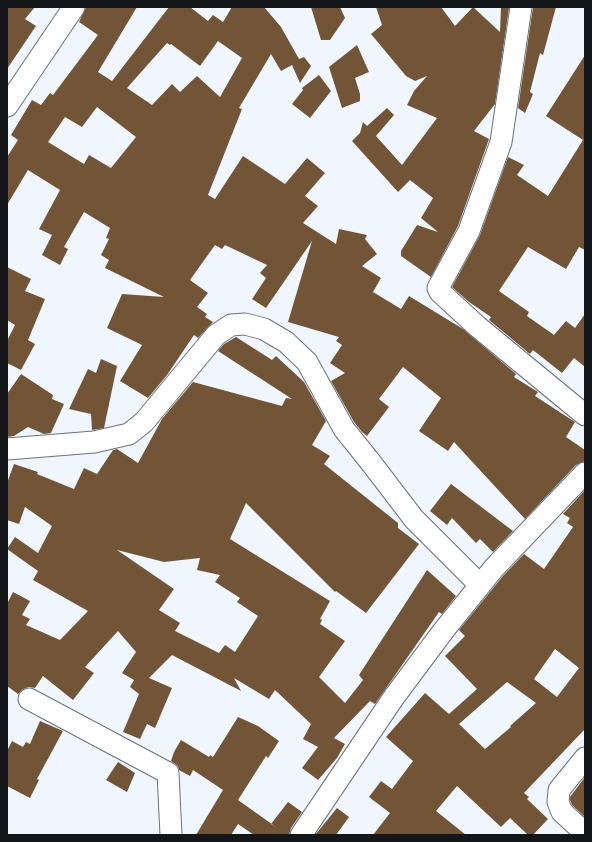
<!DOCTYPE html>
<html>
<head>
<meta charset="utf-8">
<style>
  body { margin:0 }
  #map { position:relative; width:592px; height:842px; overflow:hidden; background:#eff6fe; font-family:Arial,sans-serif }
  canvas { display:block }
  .frame { position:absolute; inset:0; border:8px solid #14171a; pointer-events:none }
</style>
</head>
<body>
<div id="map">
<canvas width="592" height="842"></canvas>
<div class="frame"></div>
</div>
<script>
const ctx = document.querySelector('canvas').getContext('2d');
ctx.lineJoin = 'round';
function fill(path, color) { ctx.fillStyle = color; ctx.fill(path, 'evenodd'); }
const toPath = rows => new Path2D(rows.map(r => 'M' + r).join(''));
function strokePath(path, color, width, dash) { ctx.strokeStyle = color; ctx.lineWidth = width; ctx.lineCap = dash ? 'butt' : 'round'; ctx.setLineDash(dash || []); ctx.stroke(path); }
const building = toPath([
  [7,7,35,7,25,19,36,26,7,69],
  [86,7,137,7,98,72,112,81,169,7,190,7,208,21,213,15,223,22,232,7,264,7,281,27,299,59,304,57,311,66,300,83,292,65,281,71,271,54,239,108,242,109,208,195,215,199,243,156,285,184,307,158,325,173,305,196,318,206,303,223,336,244,339,229,367,235,365,239,377,254,362,266,381,278,373,292,401,309,409,296,463,329,516,374,514,377,538,392,535,396,575,422,566,437,585,450,585,461,576,465,525,519,454,442,448,451,419,431,441,398,403,367,379,399,389,407,367,436,362,432,354,422,331,381,345,373,330,363,342,345,336,341,339,337,288,322,312,241,266,308,252,299,266,278,260,273,267,265,225,245,222,249,215,245,190,280,208,293,197,307,207,314,205,317,213,322,198,338,194,335,167,375,148,398,120,381,142,345,107,328,122,294,164,297,105,268,109,260,101,255,109,239,106,238,110,228,84,212,64,247,68,249,60,265,42,255,52,235,39,229,60,190,28,170,7,205,7,157,18,140,11,135,32,100,41,105,50,93,53,95,98,35,79,22],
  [218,41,242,58,220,97,197,76,180,92,172,84,152,105,127,88,167,43,170,45,171,44,200,66],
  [97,107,136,137,111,168,89,155,84,164,48,142,65,117,82,127],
  [311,7,340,7,345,18,330,40,321,40],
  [376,7,441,7,455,26,473,7,500,32,501,7,509,8,495,104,474,131,489,139,458,226,431,277,401,256,401,251,417,225,438,232,421,218,433,198,410,180,398,192,352,141,360,133,363,122,367,126,387,108,394,115,376,136,402,165,437,118,407,105,414,91,427,76,415,81,406,76,371,34,382,25],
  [533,7,556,7,543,55,540,53,530,92,533,94,525,113,518,108],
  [357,45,369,72,355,78,360,94,360,101,342,108,329,67],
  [585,55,585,250,579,247,566,269,528,247,499,291,529,312,527,316,554,335,566,321,575,328,585,314,585,367,574,358,562,373,533,350,530,354,489,320,491,317,469,302,452,287,480,235,508,157,524,165,517,175,548,196,583,140,546,116],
  [319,75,331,91,310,118,292,104,303,90,302,88],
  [7,267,31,279,25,291,45,299,28,340,35,344,21,370,7,363,7,341,15,325,7,320],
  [236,337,272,360,276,356,304,382,326,421,312,445,330,456,324,464,398,523,398,528,419,544,366,613,336,591,335,592,246,503,230,539,330,601,320,619,322,620,320,624,345,641,319,677,345,703,363,680,359,675,427,570,456,596,442,614,439,612,375,704,370,701,334,738,345,744,337,758,318,780,302,768,318,747,303,739,311,724,275,690,269,699,234,678,241,691,172,655,149,678,172,688,155,728,147,724,140,739,123,732,139,694,130,687,134,680,122,673,136,652,118,631,85,667,94,673,73,700,43,676,35,688,29,687,23,689,18,694,7,686,7,604,13,592,30,601,22,615,30,619,26,625,60,640,88,611,33,580,38,571,7,549,15,537,38,553,52,526,25,507,19,524,7,520,7,483,14,464,38,472,37,474,74,489,84,468,97,474,113,450,117,449,138,463,162,419,193,382,282,406,286,398,292,399,218,351,224,344],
  [117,550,164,562,200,558,197,570,220,575,215,582,240,598,237,602,258,616,235,652,225,645,219,653,175,631,180,623,159,610,174,589],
  [101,359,117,366,104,428,92,430,91,414,69,409,88,369,96,373],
  [21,374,53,395,52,399,64,404,51,433,44,434,28,427,14,436,7,437,7,394],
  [451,484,513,531,493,552,480,539,476,543,452,518,447,525,430,511],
  [585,490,585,729,524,793,529,797,527,799,548,819,533,835,528,835,510,818,501,827,457,786,436,811,466,835,373,835,390,813,369,797,381,781,392,789,413,761,386,737,425,693,449,714,477,689,445,656,465,636,459,630,503,576,524,554,544,569,573,527,567,523,570,518,563,514],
  [555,649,579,668,557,697,534,679],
  [507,682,536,703,510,726,511,727,485,749,459,724],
  [238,717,258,726,279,741,268,758,266,756,238,800,276,827,271,824,288,802,302,812,291,828,289,835,254,835,238,824,231,835,196,835,223,790,193,770,190,776,179,770,178,766,171,761,174,752,181,740,209,757,210,755,213,757],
  [40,721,63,731,37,779,39,780,30,798,7,786,7,751,12,741,23,747,26,742,30,744],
  [118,762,135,773,127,792,106,780],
  [585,777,585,817,572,805,570,800,570,797],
  [337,808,349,817,336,835,315,835]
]);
const street = toPath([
  [521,7,501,142,469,231,438,288,440,292,478,327,585,415],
  [7,106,74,7],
  [7,449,94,442,129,434,144,422,216,335,231,325,245,324,264,329,286,342,307,362,344,429,372,464,414,519,480,585],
  [29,699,168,773,171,835],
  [585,758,559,790,558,802,562,812,585,833],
  [301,835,394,697,444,630,494,568,585,473]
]);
fill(building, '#725537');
strokePath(street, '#6b727b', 23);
strokePath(street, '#fff', 21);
</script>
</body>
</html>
